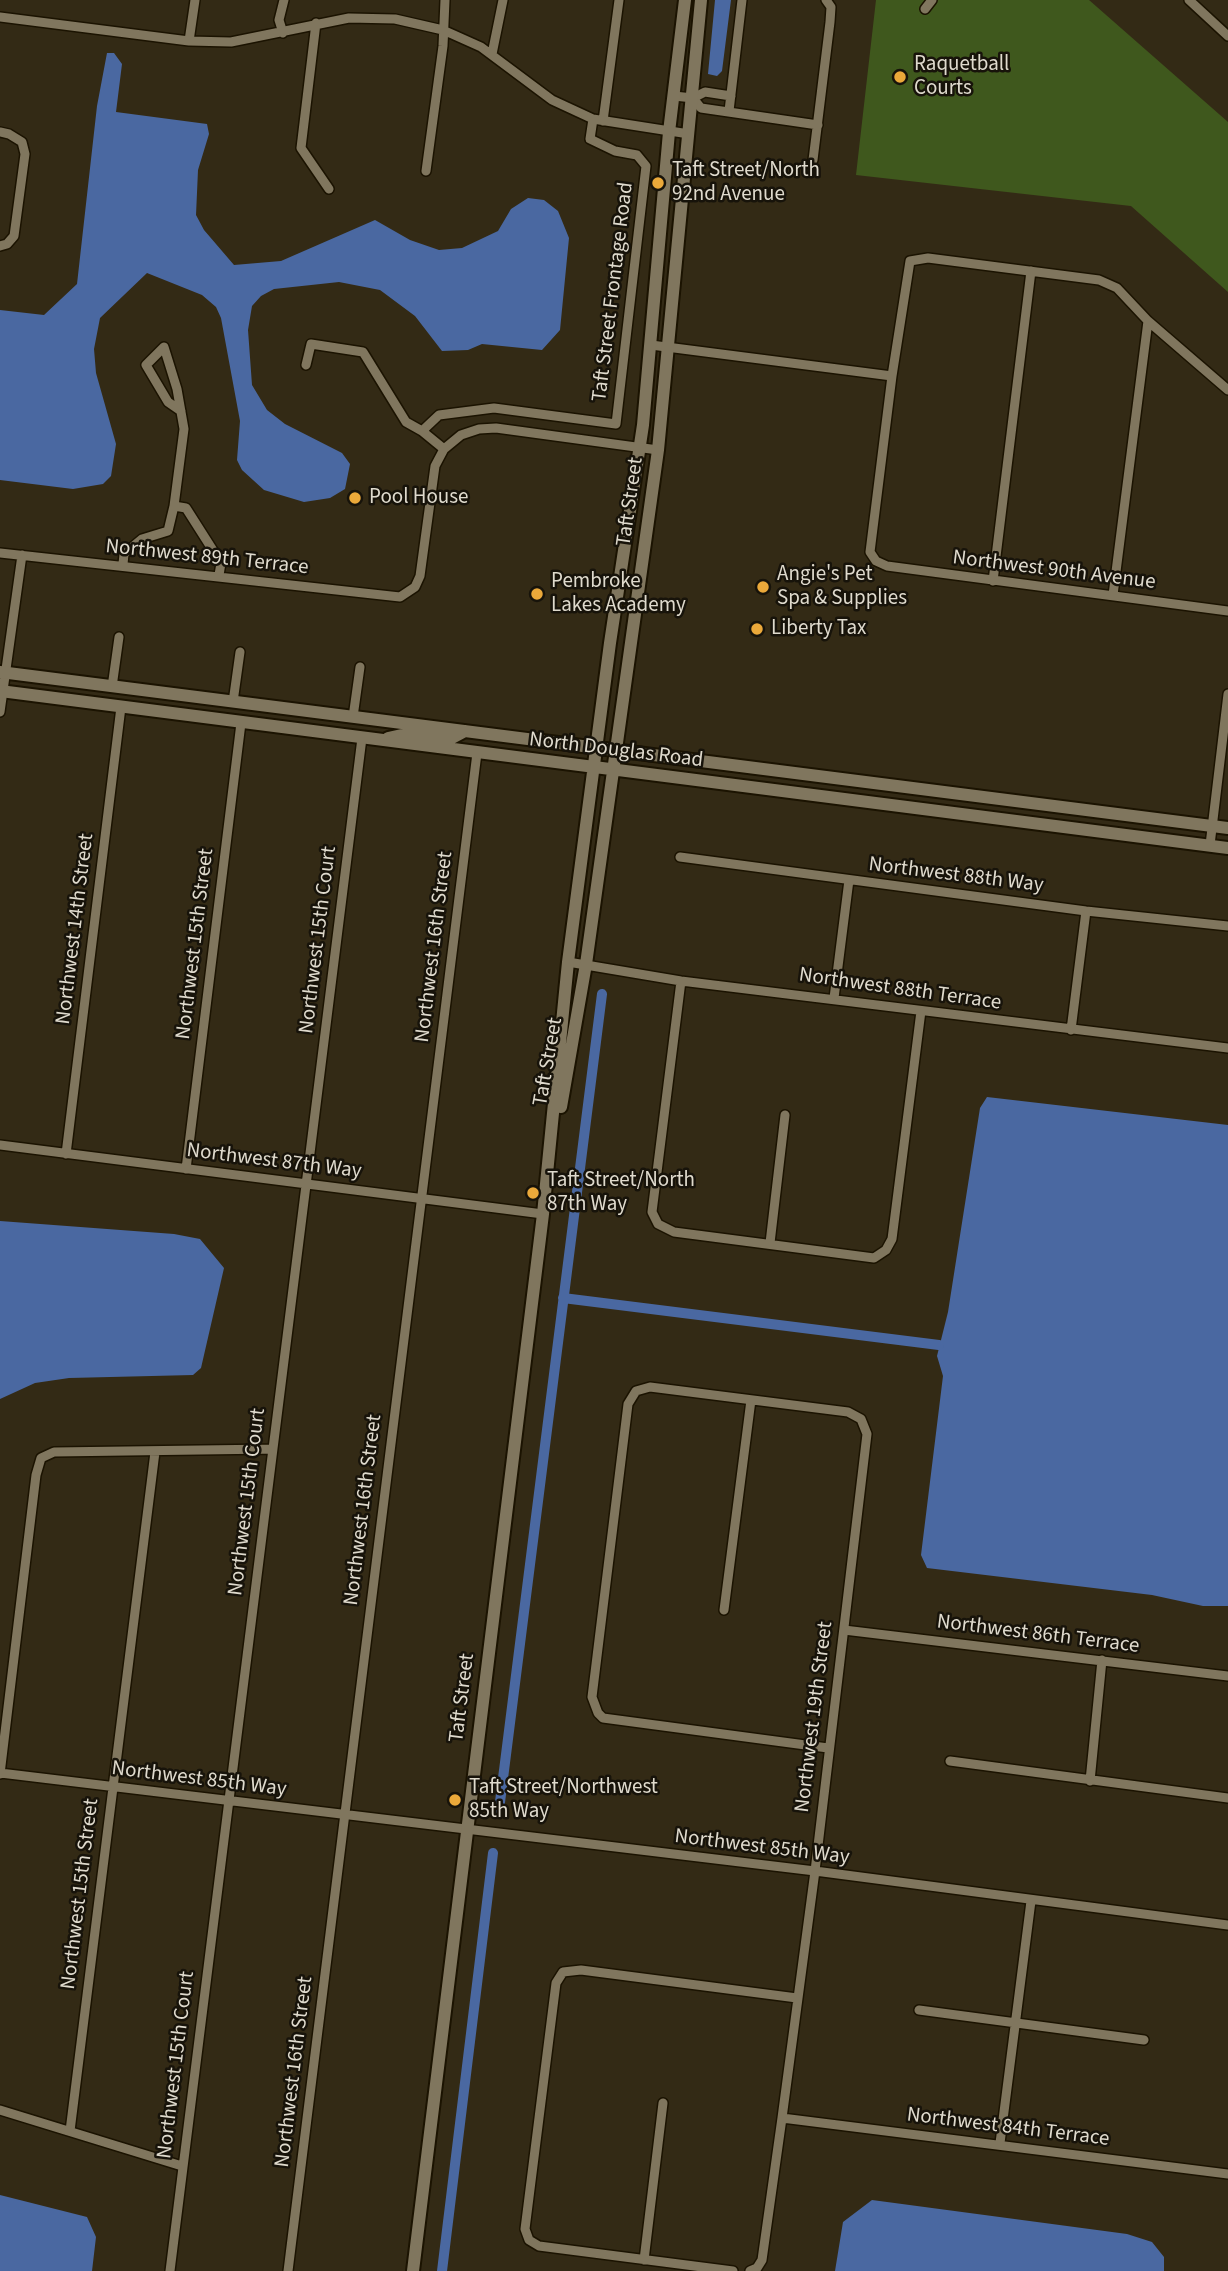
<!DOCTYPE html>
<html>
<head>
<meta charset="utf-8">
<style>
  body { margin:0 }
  canvas { display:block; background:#332a15 }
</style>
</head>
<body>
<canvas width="1228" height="2271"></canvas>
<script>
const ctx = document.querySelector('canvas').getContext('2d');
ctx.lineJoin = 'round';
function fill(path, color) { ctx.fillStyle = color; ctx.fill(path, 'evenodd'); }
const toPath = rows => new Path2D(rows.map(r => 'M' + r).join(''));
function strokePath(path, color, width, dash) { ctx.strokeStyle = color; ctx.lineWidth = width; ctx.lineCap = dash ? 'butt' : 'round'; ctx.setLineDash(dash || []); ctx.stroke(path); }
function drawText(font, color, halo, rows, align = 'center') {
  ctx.font = font + ' "Source Sans 3",sans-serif'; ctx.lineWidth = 5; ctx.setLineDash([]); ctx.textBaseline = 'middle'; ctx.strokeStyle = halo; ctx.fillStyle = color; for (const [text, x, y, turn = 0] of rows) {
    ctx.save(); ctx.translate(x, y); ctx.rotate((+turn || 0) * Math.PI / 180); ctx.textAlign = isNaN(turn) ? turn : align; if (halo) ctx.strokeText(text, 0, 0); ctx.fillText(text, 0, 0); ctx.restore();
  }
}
const green = toPath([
  [876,0,1089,0,1228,122,1228,292,1131,206,856,175]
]);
const water = toPath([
  [715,0,731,0,722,71,717,76,708,74],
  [107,53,114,53,122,64,116,112,207,124,209,134,198,170,196,215,204,230,234,265,281,261,375,220,410,240,439,250,462,248,498,231,511,209,528,198,544,200,558,211,569,238,560,330,542,350,482,344,468,350,442,351,415,316,380,290,339,282,274,289,261,296,252,306,248,330,252,385,267,410,285,424,342,453,350,464,345,489,330,498,304,502,264,490,242,470,237,460,240,421,221,318,216,307,202,295,147,273,100,318,94,349,96,373,116,444,111,476,103,484,73,489,0,480,0,310,44,315,77,284,97,106],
  [987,1097,1228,1125,1228,1606,1203,1606,1152,1595,927,1568,921,1555,943,1376,937,1356,948,1312,980,1108],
  [0,1221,174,1234,200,1239,224,1268,201,1368,193,1375,69,1378,35,1383,0,1399],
  [0,2195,87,2217,96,2237,92,2271,0,2271],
  [872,2200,1127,2234,1152,2242,1164,2257,1164,2271,835,2271,843,2222]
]);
const canal = toPath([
  [563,1298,939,1345],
  [499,1810,602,994],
  [442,2271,493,1853]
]);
const street = toPath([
  [1189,0,1228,36],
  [925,9,932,0],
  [0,17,189,41,231,42,349,18,395,19,443,30,481,47,552,100,593,119,689,134],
  [316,23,301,148,329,189],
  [283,33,279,20,284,0],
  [189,41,195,0],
  [492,54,503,0],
  [674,96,693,98,701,108,818,125],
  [693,98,705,92,731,96],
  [729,111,742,0],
  [603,121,619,0],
  [0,132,9,134,22,142,25,154,14,236,7,244,0,246],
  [813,160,830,22,831,7,826,0],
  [426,171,443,46,445,0],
  [651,345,892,376],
  [306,365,311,344,363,352,406,422,422,431,439,415,494,408,616,424,646,166,637,155,615,151,590,139,593,119],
  [1228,390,1148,321,1117,288,1099,280,928,258,910,261,892,376,870,552,876,561,887,566,1228,611],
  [422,431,444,449],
  [174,506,186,508,221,563,219,575],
  [0,553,400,597,415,587,420,576,435,466,444,449,461,435,479,429,496,428,658,450],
  [123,564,124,554,142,539,168,531,174,506,184,429,177,389,164,347,146,365,168,402,181,411],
  [993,581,1031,271],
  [1113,595,1148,321],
  [112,687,119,637],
  [233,702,240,652],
  [0,712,22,555],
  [353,717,360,667],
  [1210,845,1228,694],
  [680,857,1086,911,1228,926],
  [568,962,681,981,1228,1048],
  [681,981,652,1212,658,1224,674,1232,874,1258,886,1250,892,1239,921,1011],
  [834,998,849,880],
  [1071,1030,1086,911],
  [0,1145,543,1214],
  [66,1154,121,707],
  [186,1169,241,723],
  [770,1243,785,1115],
  [724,1610,751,1400],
  [844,1630,1228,1676],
  [950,1761,1228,1798],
  [0,1773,815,1871,1228,1925],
  [0,1774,36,1475,41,1458,54,1452,273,1449],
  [1090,1781,1102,1660],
  [919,2010,1144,2040],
  [0,2110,182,2166],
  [782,2118,1228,2174],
  [70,2131,155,1452],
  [1000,2143,1031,1901],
  [644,2260,663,2103],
  [170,2271,362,738],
  [288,2271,477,753],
  [733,2271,539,2246,529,2240,525,2229,556,1983,563,1972,581,1970,797,1998],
  [750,2271,757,2268,762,2260,782,2118,815,1871,867,1434,861,1419,848,1412,650,1387,636,1391,628,1404,592,1697,598,1713,603,1718,828,1748]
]);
const secondary = toPath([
  [0,672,1228,828],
  [0,691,1228,848],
  [388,738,406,734,450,739,465,731],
  [561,1107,586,964,658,450,701,0],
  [413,2271,543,1214,568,962,610,643,643,425,669,132,685,0]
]);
const markers = [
  [900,77,7,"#eba93a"],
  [658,183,7,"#eba93a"],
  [355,498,7,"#eba93a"],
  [763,587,7,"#eba93a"],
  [537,594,7,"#eba93a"],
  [757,629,7,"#eba93a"],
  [533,1193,7,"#eba93a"],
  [455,1800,7,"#eba93a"]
];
const poiNames = [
  ["Raquetball",914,65],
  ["Courts",914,89],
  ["Taft Street/North",672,171],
  ["92nd Avenue",672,195],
  ["Pool House",369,498],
  ["Angie's Pet",777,575],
  ["Spa & Supplies",777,599],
  ["Pembroke",551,582],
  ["Lakes Academy",551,606],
  ["Liberty Tax",771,629],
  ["Taft Street/North",547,1181],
  ["87th Way",547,1205],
  ["Taft Street/Northwest",469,1788],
  ["85th Way",469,1812]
];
const streetNames = [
  ["Taft Street Frontage Road",614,292,-83],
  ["Taft Street",631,502,-82],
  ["Northwest 89th Terrace",207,558,6],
  ["Northwest 90th Avenue",1054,571,7],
  ["North Douglas Road",616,751,7],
  ["Northwest 88th Way",956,876,7],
  ["Northwest 14th Street",76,929,-83],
  ["Northwest 15th Court",319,940,-83],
  ["Northwest 15th Street",196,944,-83],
  ["Northwest 16th Street",435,947,-83],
  ["Northwest 88th Terrace",900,990,8],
  ["Taft Street",549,1062,-80],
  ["Northwest 87th Way",274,1162,7],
  ["Northwest 15th Court",248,1502,-83],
  ["Northwest 16th Street",364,1510,-83],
  ["Northwest 86th Terrace",1038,1635,7],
  ["Taft Street",463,1698,-83],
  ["Northwest 19th Street",815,1717,-83],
  ["Northwest 85th Way",199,1780,7],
  ["Northwest 85th Way",762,1848,7],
  ["Northwest 15th Street",81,1894,-83],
  ["Northwest 15th Court",177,2065,-83],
  ["Northwest 16th Street",295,2072,-83],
  ["Northwest 84th Terrace",1008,2128,7]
];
fill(green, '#3f581d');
fill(water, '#4a68a1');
strokePath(canal, '#4a68a1', 10);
strokePath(street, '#1b1301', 12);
strokePath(secondary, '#1b1301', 16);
strokePath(street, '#80765e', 9);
strokePath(secondary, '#80765e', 12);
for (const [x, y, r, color] of markers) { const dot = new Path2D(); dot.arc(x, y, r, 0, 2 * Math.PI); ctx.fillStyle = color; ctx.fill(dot); strokePath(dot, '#17130a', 2.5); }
drawText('21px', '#dfdacd', '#17130a', poiNames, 'left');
drawText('21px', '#dfdacd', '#17130a', streetNames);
</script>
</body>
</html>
